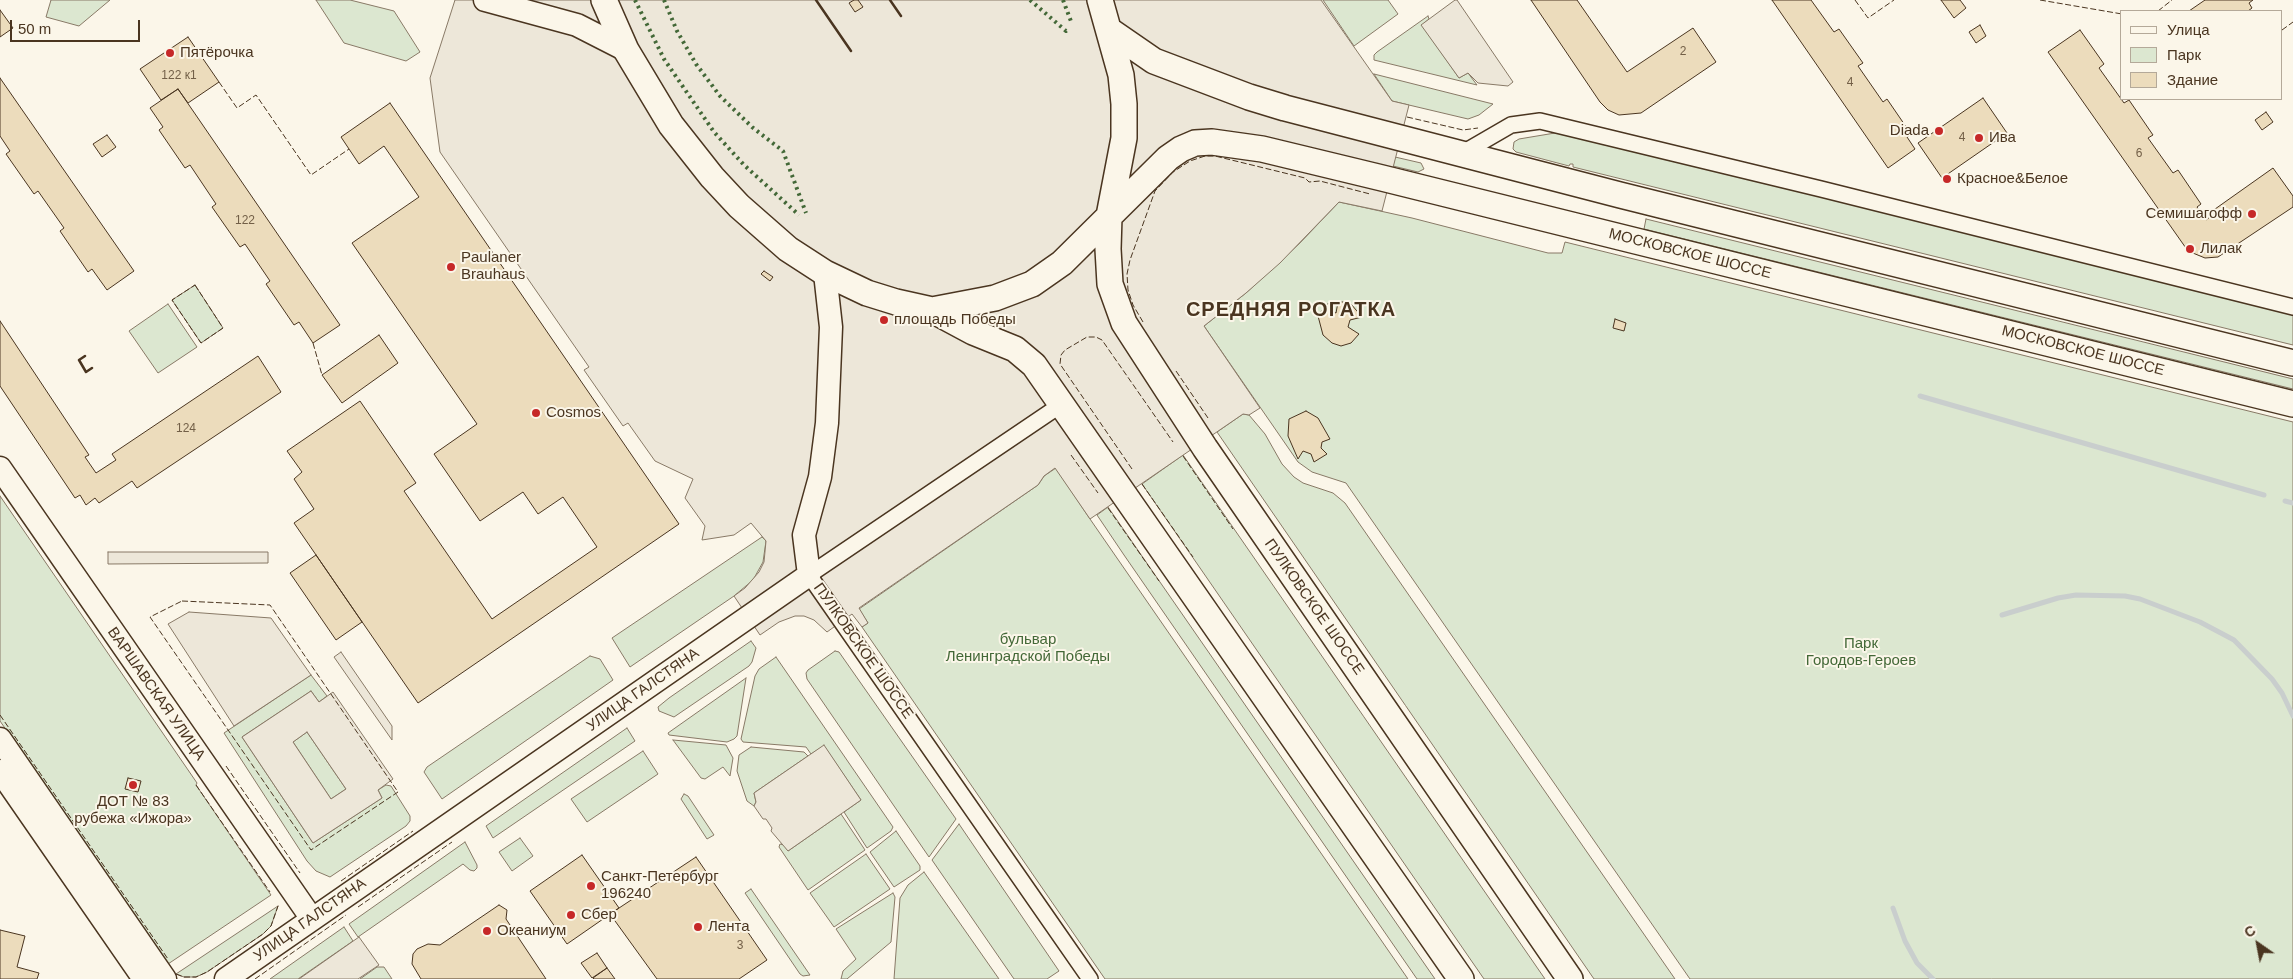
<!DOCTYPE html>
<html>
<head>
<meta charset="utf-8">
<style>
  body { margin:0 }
  #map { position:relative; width:2293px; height:979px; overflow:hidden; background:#fbf6e9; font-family:Helvetica,sans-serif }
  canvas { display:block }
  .legend { position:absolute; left:2120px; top:10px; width:162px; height:90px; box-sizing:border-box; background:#fbf6e9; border:1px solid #b4a999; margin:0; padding:6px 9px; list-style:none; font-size:15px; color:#4a3520 }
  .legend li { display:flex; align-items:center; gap:10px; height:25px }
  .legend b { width:25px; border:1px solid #b4a999 }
  .north { position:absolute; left:2233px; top:919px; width:50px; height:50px; -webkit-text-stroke:4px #fbf6e9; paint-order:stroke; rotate:327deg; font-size:14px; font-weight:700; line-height:20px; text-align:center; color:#4a3520 }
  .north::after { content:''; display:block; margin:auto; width:18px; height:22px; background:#4a3520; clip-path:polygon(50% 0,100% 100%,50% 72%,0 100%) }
  .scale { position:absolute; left:10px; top:20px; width:130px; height:22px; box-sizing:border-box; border:2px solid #4a3520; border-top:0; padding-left:6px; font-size:15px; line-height:18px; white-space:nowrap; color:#4a3520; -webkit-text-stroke:4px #fbf6e9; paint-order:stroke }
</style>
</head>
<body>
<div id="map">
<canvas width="2293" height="979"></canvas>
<ul class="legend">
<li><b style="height:6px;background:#fbf6e9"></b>Улица</li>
<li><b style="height:14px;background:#dce7d0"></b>Парк</li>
<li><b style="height:14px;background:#ecdcbc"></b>Здание</li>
</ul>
<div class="north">С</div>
<div class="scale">50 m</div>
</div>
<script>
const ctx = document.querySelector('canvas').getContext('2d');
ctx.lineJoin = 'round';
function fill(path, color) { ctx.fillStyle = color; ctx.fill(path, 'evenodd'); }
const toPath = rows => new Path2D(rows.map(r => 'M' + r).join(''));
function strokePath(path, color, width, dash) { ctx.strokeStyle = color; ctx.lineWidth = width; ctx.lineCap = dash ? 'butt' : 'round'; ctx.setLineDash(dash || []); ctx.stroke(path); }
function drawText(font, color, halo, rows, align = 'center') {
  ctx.font = font + ' Helvetica,sans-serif'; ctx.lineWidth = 4; ctx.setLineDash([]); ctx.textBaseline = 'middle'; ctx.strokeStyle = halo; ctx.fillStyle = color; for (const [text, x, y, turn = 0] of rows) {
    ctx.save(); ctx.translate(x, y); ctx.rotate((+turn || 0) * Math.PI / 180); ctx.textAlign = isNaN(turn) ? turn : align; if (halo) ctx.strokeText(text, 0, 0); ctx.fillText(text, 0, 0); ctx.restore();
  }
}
const green = toPath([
  [51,0,110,0,79,26,46,17,51,0],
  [316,0,350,0,394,11,420,52,406,61,344,43,316,0],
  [1323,0,1388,0,1398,14,1354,46,1323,0],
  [1428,16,1429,19,1422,25,1459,78,1468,73,1477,85,1374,60,1374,55,1377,52,1428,16],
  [1374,74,1493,104,1479,115,1468,119,1392,101,1374,74],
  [1555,133,1566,134,2293,313,2293,345,1573,167,1573,164,1570,164,1569,166,1516,152,1513,149,1514,142,1519,139,1555,133],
  [1395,157,1421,163,1424,169,1418,172,1393,166,1395,157],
  [1339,202,1412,218,1548,253,1562,253,1565,242,2293,422,2293,979,1690,979,1346,483,1312,472,1298,462,1204,326,1246,293,1299,244,1339,202],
  [1646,219,2293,379,2293,389,1644,229,1646,219],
  [195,285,223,328,201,343,172,300,195,285],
  [168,304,197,347,158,373,129,331,168,304],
  [1243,414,1249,415,1265,434,1282,464,1294,477,1303,483,1333,493,1345,503,1675,979,1594,979,1217,432,1243,414],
  [1183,455,1545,979,1484,979,1142,484,1183,455],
  [1056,468,1090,519,1408,979,1105,979,862,627,868,623,859,609,1038,485,1044,476,1056,468],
  [0,496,197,783,196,785,271,895,168,964,0,721,0,496],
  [1108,507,1435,979,1417,979,1124,555,1097,515,1108,507],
  [762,537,766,541,763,562,753,580,734,596,630,667,612,638,762,537],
  [751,641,756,648,752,662,749,666,674,717,659,711,658,707,669,698,751,641],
  [835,651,839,652,956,819,929,857,807,679,806,673,808,670,835,651],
  [590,656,600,659,613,680,442,799,424,772,427,767,590,656],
  [776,657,893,827,891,831,867,848,844,812,861,800,824,746,811,754,806,747,743,742,741,739,755,676,759,669,776,657],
  [311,675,327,696,319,702,311,691,242,737,313,843,382,798,378,790,386,785,391,786,410,816,410,821,406,826,330,877,316,871,307,861,224,733,311,675],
  [746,678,737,736,734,739,727,742,669,735,668,733,746,678],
  [627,728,635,741,493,838,486,826,627,728],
  [307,732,346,789,331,799,293,742,307,732],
  [673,740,726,745,733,758,730,776,723,767,705,779,701,778,673,740],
  [751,747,804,752,808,756,754,793,756,802,754,806,747,801,737,771,739,755,751,747],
  [643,751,658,774,587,822,571,799,643,751],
  [684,794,688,796,714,835,707,839,681,799,684,794],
  [841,814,865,850,808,890,779,847,780,844,784,845,788,851,841,814],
  [959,824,1059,971,1047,979,1014,979,932,860,959,824],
  [896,831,920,866,920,870,894,887,870,852,896,831],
  [520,838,533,856,512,871,499,852,520,838],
  [465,842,477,865,477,868,474,871,470,870,463,864,358,937,349,924,465,842],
  [866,854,890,889,834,927,810,893,866,854],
  [924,872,999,979,894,979,900,898,908,885,924,872],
  [751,889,810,975,803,976,800,974,745,893,751,889],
  [893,893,895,897,891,942,847,979,841,979,843,971,856,959,836,929,893,893],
  [278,906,271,926,263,934,207,972,196,977,184,977,176,974,278,906],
  [344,927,353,941,298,979,270,979,344,927],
  [377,967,384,967,392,979,360,979,377,967]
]);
const parking = toPath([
  [455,0,1321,0,1392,101,1409,105,1382,211,1339,202,1280,263,1246,293,1204,326,1260,408,1249,415,1243,414,1090,519,1055,468,1044,476,1038,485,859,608,868,623,862,627,852,614,827,632,814,620,804,616,795,616,779,622,760,635,734,596,745,588,759,572,764,562,766,541,751,523,734,535,702,540,705,526,685,498,693,479,655,461,628,423,623,426,584,370,589,367,440,152,430,78,455,0],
  [1455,0,1457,0,1513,82,1508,86,1478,83,1468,73,1459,78,1421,25,1455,0],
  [108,552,268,552,268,563,108,564,108,552],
  [189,612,271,618,311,675,234,726,168,624,189,612],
  [341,652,392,726,392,740,334,657,341,652],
  [311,691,319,702,333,692,393,779,378,790,382,798,313,843,242,737,311,691],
  [307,732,346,789,331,799,293,742,307,732],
  [824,745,861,800,788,851,771,831,772,828,766,819,763,819,754,806,756,802,754,793,824,745],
  [359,937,379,965,358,979,299,979,359,937]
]);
const stream = toPath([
  [1920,396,2264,495],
  [2285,501,2293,503],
  [2002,615,2058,598,2076,595,2125,596,2140,599,2200,622,2234,640,2272,679,2282,693,2293,716],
  [1893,908,1905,941,1917,963,1933,979]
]);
const building = toPath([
  [854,0,858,0,863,7,855,12,849,3,854,0],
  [1531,0,1577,0,1627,72,1693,28,1716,62,1641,113,1619,115,1608,110,1600,102,1531,0],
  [1772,0,1811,0,1834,32,1839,29,1863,63,1858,66,1883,102,1887,99,1911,134,1907,137,1915,149,1888,168,1772,0],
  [1941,0,1960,0,1966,8,1954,18,1941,0],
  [2205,0,2253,0,2249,3,2252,8,2248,11,2189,11,2205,0],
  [0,10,13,28,0,37,0,10],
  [1980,25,1986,36,1976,43,1969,32,1980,25],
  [2080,30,2104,64,2099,68,2124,103,2129,100,2153,135,2148,138,2173,173,2178,170,2201,204,2197,207,2206,220,2210,217,2208,214,2273,168,2293,196,2293,207,2218,257,2205,258,2188,251,2048,52,2080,30],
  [188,37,219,82,188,103,178,89,161,100,140,69,188,37],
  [0,78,134,271,107,290,92,269,88,272,60,231,64,228,38,191,34,194,6,154,10,151,0,136,0,78],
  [178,89,340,325,313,343,299,322,294,325,266,284,270,281,245,244,240,247,212,207,216,204,190,165,185,168,159,130,163,127,150,108,178,89],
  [1983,98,2007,133,1942,178,1918,143,1983,98],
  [390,103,679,524,418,703,294,523,314,509,294,479,302,472,287,451,360,401,416,483,404,491,492,619,597,547,563,497,538,514,523,492,480,521,434,454,477,424,352,243,419,197,384,146,359,164,341,137,390,103],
  [2266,112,2273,122,2262,130,2255,120,2266,112],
  [107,135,116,147,102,157,93,144,107,135],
  [764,271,773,277,770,281,761,274,764,271],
  [1333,301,1331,311,1336,313,1338,302,1345,302,1351,304,1362,317,1350,320,1348,327,1359,334,1351,343,1341,346,1332,343,1323,335,1318,316,1326,305,1333,301],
  [1615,319,1626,323,1624,331,1613,328,1615,319],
  [0,321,89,455,85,457,96,473,116,460,112,454,258,356,281,392,137,488,132,481,99,503,95,498,86,505,80,495,75,498,0,386,0,321],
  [379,335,398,363,342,403,322,375,379,335],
  [1306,411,1318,418,1330,439,1322,442,1321,448,1327,454,1314,462,1311,454,1303,451,1298,459,1288,436,1289,419,1306,411],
  [316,555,362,622,336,640,290,573,316,555],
  [128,778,141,781,138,792,125,789,128,778],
  [582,855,619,908,567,944,530,891,582,855],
  [696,857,767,960,739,979,657,979,610,914,696,857],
  [499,905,507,910,506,919,546,979,421,979,412,964,413,954,417,949,428,944,440,945,499,905],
  [0,930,25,936,17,967,39,973,37,979,0,979,0,930],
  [597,953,607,968,592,978,581,963,597,953],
  [607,968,615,979,594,979,593,978,607,968]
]);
const street = toPath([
  [1461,154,1511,125,1540,121,1821,189,2293,307],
  [1062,404,809,575,1090,979]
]);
const secondary = toPath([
  [485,0,577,25,626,50],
  [0,468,312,919],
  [0,739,165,979],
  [0,771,144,979],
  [226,979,809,575,804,535,820,477,827,423,831,327,825,273]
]);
const primary = toPath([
  [604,0,626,50,671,125,712,177,739,206,788,249,825,273,867,293,896,302,932,310,995,298,1032,284,1062,263,1168,158,1181,149,1195,143,1212,142,1262,149,1382,178,2293,404],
  [1100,0,1121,75,1124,104,1124,138,1109,216,1108,249,1110,284,1124,323,1205,448,1570,979],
  [1109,30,1154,61,1249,97,1285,108,1620,195,2293,363],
  [932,310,973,332,1015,349,1034,365,1461,979]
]);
const hedge = toPath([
  [635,0,664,59,714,132,744,165,799,215],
  [664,0,677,31,696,64,720,96,752,127,783,151,806,213],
  [1030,0,1066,31,1069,28],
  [1063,0,1072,24]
]);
const fence = toPath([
  [1855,0,1868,18,1894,0],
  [2040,0,2122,14],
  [2158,11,2172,0],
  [2282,30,2293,22],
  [219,82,237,108,256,95,311,175,349,149],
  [1407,117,1463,130,1478,128],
  [195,285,223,328,201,343,172,300,195,285],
  [1143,322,1133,305,1128,290,1127,274,1130,260,1155,191,1173,172,1190,161,1205,156,1215,156,1305,178,1309,182,1320,181,1370,194],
  [313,343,322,375],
  [1176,371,1208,418],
  [1071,455,1098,493],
  [1183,456,1233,529],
  [1132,469,1060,364,1061,355,1065,350,1087,337,1096,337,1102,340,1173,442],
  [1142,484,1193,557],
  [1108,508,1159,581],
  [182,601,270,605,398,792,311,850,150,617,182,601],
  [0,715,168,959],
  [226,766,300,873],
  [196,785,270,892],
  [341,881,413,831],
  [358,907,452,842],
  [176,974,184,977,196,977,207,972,263,934,271,926,278,906],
  [255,979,346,915]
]);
const wall = toPath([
  [816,0,851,51],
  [890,0,901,16],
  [85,356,79,360,86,372,92,368]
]);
const markers = [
  [170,53,5,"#c62828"],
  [1939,131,5,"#c62828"],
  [1979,138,5,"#c62828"],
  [1947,179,5,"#c62828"],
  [2252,214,5,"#c62828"],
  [2190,249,5,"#c62828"],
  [451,267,5,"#c62828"],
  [884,320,5,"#c62828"],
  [536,413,5,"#c62828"],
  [133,785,5,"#c62828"],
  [591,886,5,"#c62828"],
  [571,915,5,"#c62828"],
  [698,927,5,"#c62828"],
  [487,931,5,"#c62828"]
];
const numberNames = [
  ["2",1683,52],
  ["122 к1",179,76],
  ["4",1850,83],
  ["4",1962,138],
  ["6",2139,154],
  ["122",245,221],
  ["124",186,429],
  ["3",740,946]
];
const poiNames = [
  ["Пятёрочка",180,53],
  ["Diada",1929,131,"right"],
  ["Ива",1989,138],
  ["Красное&Белое",1957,179],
  ["Семишагофф",2242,214,"right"],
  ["Лилак",2200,249],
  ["Paulaner",461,258],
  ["Brauhaus",461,275],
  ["площадь Победы",894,320],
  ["Cosmos",546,413],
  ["ДОТ № 83",133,802,"center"],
  ["рубежа «Ижора»",133,819,"center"],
  ["Санкт-Петербург",601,877],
  ["196240",601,894],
  ["Сбер",581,915],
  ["Лента",708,927],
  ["Океаниум",497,931]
];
const streetNames = [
  ["МОСКОВСКОЕ ШОССЕ",1690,254,14],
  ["МОСКОВСКОЕ ШОССЕ",2083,351,14],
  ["ПУЛКОВСКОЕ ШОССЕ",1314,607,55],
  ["ПУЛКОВСКОЕ ШОССЕ",863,651,55],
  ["УЛИЦА ГАЛСТЯНА",643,690,-35],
  ["ВАРШАВСКАЯ УЛИЦА",156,694,55],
  ["УЛИЦА ГАЛСТЯНА",310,920,-35]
];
const parkNames = [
  ["бульвар",1028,640],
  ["Ленинградской Победы",1028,657],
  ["Парк",1861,644],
  ["Городов-Героев",1861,661]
];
const districtNames = [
  ["СРЕДНЯЯ РОГАТКА",1291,310]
];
fill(green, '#dce7d0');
strokePath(green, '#887966', 1);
fill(parking, '#ede7d9');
strokePath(parking, '#887966', 1);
strokePath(stream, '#c9cecd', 5);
fill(building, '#ecdcbc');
strokePath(building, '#4a3520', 1);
strokePath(street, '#4a3520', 18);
strokePath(secondary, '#4a3520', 25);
strokePath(primary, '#4a3520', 28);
strokePath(street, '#fbf6e9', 15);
strokePath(secondary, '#fbf6e9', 22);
strokePath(primary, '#fbf6e9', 25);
strokePath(hedge, '#436837', 4, [2.5, 4]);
strokePath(fence, '#4a3520', 1, [6, 2.5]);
strokePath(wall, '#4a3520', 2.5);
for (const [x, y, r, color] of markers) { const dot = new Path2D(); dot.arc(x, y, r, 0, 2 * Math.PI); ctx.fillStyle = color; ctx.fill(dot); strokePath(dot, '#fbf6e9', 2); }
drawText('12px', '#725f47', null, numberNames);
drawText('15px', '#4a3520', '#fbf6e9', poiNames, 'left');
drawText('15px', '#4a3520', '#fbf6e9', streetNames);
drawText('15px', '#436837', '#fbf6e9', parkNames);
ctx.letterSpacing = '1px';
drawText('bold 20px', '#4a3520', '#fbf6e9', districtNames);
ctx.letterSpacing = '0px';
</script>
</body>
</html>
